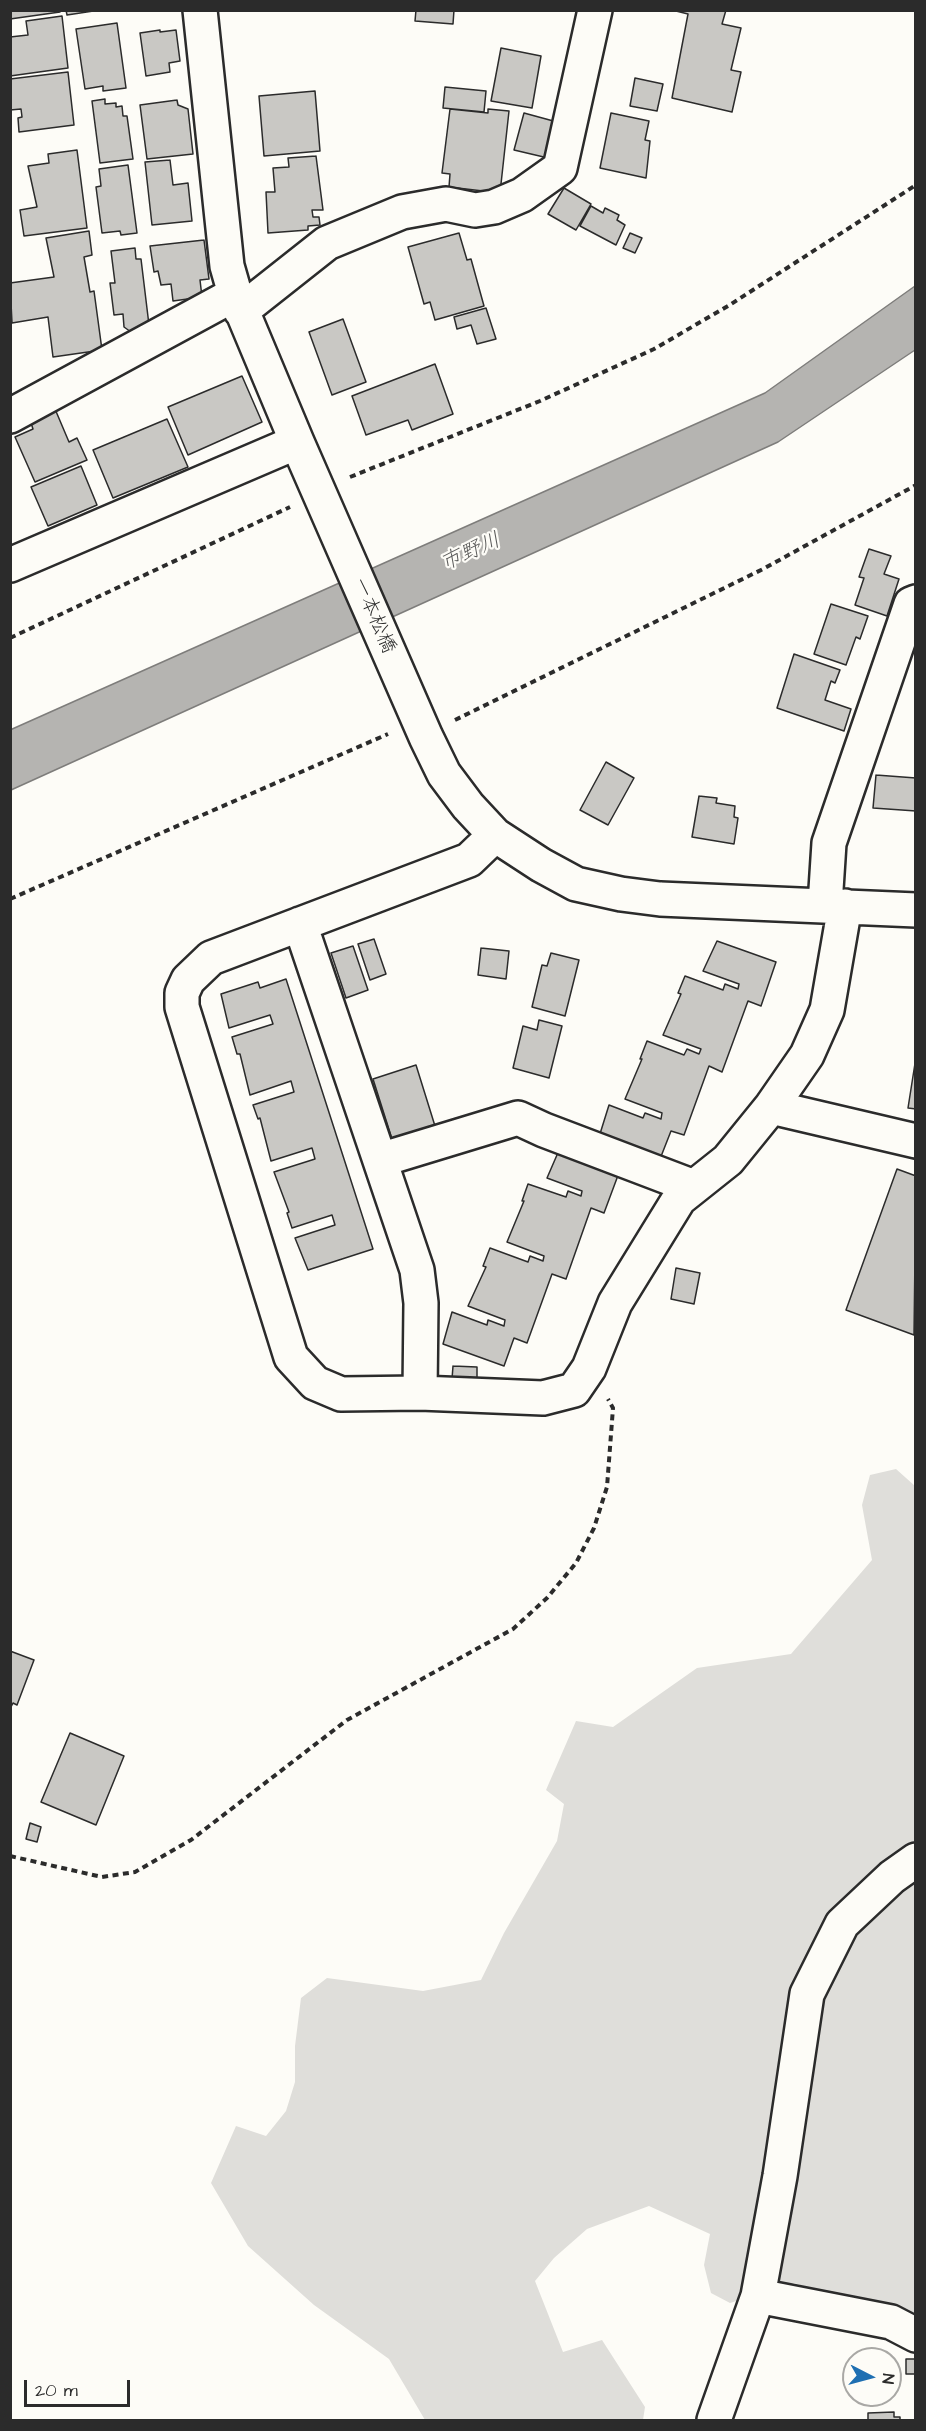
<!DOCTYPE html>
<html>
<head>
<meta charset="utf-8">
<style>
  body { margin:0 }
  #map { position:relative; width:926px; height:2431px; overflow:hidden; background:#fdfcf7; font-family:"Architects Daughter",sans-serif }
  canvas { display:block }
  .frame { position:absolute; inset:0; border:12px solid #2b2b2b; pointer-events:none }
  .north { position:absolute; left:842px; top:2347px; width:60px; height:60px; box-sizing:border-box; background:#fdfcf7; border:2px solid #a9a8a5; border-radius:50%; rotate:96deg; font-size:16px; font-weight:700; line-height:24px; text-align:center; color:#2b2b2b }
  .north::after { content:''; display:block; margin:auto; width:21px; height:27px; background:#1f6fb2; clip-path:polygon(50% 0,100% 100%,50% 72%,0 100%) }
  .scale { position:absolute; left:24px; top:2380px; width:106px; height:27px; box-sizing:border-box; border:3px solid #2b2b2b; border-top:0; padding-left:8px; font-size:18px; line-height:21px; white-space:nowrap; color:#2b2b2b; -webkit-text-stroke:4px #fdfcf7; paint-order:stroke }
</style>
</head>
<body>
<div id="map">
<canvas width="926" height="2431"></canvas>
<div class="frame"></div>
<div class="north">N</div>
<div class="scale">20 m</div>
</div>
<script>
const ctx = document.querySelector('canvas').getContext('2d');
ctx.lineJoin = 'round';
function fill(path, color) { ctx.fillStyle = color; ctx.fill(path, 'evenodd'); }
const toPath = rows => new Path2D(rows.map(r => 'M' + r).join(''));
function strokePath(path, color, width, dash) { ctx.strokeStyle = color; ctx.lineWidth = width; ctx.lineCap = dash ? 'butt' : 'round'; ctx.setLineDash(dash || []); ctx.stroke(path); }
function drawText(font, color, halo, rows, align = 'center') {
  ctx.font = font + ' "Architects Daughter","Klee One",sans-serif'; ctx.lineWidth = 4.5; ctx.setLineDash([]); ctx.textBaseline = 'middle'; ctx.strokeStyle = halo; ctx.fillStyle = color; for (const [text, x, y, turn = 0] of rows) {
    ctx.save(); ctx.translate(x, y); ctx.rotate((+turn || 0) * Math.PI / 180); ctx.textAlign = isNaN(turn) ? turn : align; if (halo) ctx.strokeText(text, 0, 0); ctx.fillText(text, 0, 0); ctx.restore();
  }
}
const green = toPath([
  [896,1469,915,1486,915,2322,794,2283,730,2303,711,2293,704,2265,710,2234,649,2206,587,2229,554,2258,535,2281,563,2352,602,2340,645,2407,643,2420,425,2420,389,2359,314,2305,248,2246,211,2183,236,2126,266,2136,286,2111,295,2082,295,2046,301,1998,327,1978,423,1991,481,1980,504,1933,557,1841,564,1804,546,1790,576,1721,613,1727,697,1668,791,1654,872,1560,862,1505,870,1475]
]);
const water = toPath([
  [915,286,915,350,778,442,11,790,10,730,765,393,915,286]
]);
const building = toPath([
  [10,10,60,10,60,12,10,19,10,10],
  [66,10,100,10,67,15,66,10],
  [416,10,454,10,453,24,415,21,416,10],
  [672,10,726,10,722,24,741,28,731,70,741,72,732,112,672,98,688,14,672,10],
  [62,16,68,68,10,76,10,37,28,35,26,21,62,16],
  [117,23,126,88,103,91,103,86,85,89,76,29,117,23],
  [160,30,160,32,176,30,180,61,169,63,170,72,146,76,140,33,160,30],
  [501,48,541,56,532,108,491,101,501,48],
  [68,72,74,125,19,132,18,118,22,117,21,109,10,110,10,79,68,72],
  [635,78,663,84,657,111,630,106,635,78],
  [445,87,486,91,484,112,443,108,445,87],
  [315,91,320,151,264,156,259,96,315,91],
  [105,99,105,104,116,103,116,107,122,106,123,116,127,116,133,159,100,163,92,101,105,99],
  [177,100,178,105,188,109,193,154,147,159,140,105,177,100],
  [450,109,488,113,488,109,509,111,500,193,449,187,450,174,442,173,450,109],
  [524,113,557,122,548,158,514,150,524,113],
  [611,113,649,121,645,140,650,141,646,178,600,168,611,113],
  [77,150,87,228,24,236,20,210,37,207,28,166,49,163,48,154,77,150],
  [316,156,323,210,312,210,313,217,319,217,320,225,308,226,308,230,268,233,266,192,275,192,273,168,289,167,288,158,316,156],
  [170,160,173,185,188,183,192,221,152,225,145,162,170,160],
  [128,165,137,233,121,235,120,231,102,233,96,187,101,186,99,169,128,165],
  [564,188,591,204,576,230,548,214,564,188],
  [591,206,603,213,605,208,619,215,617,220,625,225,616,245,580,226,591,206],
  [89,231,92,255,84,257,90,292,94,291,102,350,53,357,48,317,12,323,10,283,54,277,46,238,89,231],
  [459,233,467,260,471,259,484,306,435,320,430,302,424,304,408,247,459,233],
  [630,233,642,238,635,253,623,248,630,233],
  [204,240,209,279,200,280,202,297,173,301,171,284,161,285,158,271,154,272,150,246,204,240],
  [135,248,136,259,141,259,149,325,131,332,124,327,123,314,114,315,110,283,115,283,111,251,135,248],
  [486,308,496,339,477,344,471,325,457,329,454,317,486,308],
  [343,319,366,382,332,395,309,332,343,319],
  [435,364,453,414,412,430,408,420,366,435,352,396,435,364],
  [242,376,262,422,188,455,168,407,242,376],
  [55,409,69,442,77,438,87,460,35,482,15,437,33,429,30,420,55,409],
  [167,419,188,467,113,498,93,450,167,419],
  [81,466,97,505,48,526,31,487,81,466],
  [869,549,891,556,884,574,899,579,887,616,855,605,864,578,859,577,869,549],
  [831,604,868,616,860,639,856,637,846,665,814,654,831,604],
  [794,654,840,670,835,683,831,681,825,700,851,709,844,731,777,708,794,654],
  [606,762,634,778,608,825,580,810,606,762],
  [876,775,916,778,916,811,873,808,876,775],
  [699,796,717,798,716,803,735,806,734,817,738,818,734,844,692,837,699,796],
  [374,939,386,974,370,980,358,944,374,939],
  [717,941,776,962,761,1006,748,1001,722,1072,709,1066,684,1135,671,1131,660,1159,599,1137,609,1105,643,1118,645,1113,661,1119,662,1113,625,1099,642,1059,640,1059,647,1041,684,1055,687,1049,699,1054,701,1049,663,1035,681,994,678,993,685,976,723,990,725,984,738,989,739,984,703,971,717,941],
  [353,946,368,990,346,998,331,953,353,946],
  [481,948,509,951,506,979,478,975,481,948],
  [551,953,579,960,565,1016,532,1007,542,965,547,966,551,953],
  [286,979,373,1249,308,1270,295,1238,335,1225,332,1215,292,1228,287,1213,289,1212,274,1172,315,1159,312,1148,271,1161,260,1118,258,1119,253,1105,294,1092,291,1081,250,1095,240,1054,237,1054,232,1037,273,1024,270,1015,229,1028,221,994,258,982,260,988,286,979],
  [539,1020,562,1026,549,1078,513,1068,523,1026,537,1030,539,1020],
  [916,1057,916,1109,908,1108,916,1057],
  [416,1065,435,1126,392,1139,373,1079,416,1065],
  [560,1148,620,1170,604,1213,591,1208,566,1279,552,1274,527,1343,514,1338,504,1366,443,1344,452,1312,487,1325,488,1320,504,1326,505,1320,468,1306,486,1267,483,1266,490,1248,528,1262,530,1256,543,1261,544,1256,507,1242,524,1201,522,1201,528,1184,566,1197,568,1191,581,1196,582,1191,547,1178,560,1148],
  [897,1169,916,1176,914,1335,846,1310,897,1169],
  [676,1268,700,1273,694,1304,671,1299,676,1268],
  [453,1366,477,1367,477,1380,452,1379,453,1366],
  [10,1651,34,1660,17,1705,13,1703,10,1709,10,1651],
  [70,1733,124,1756,96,1825,41,1802,70,1733],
  [30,1823,41,1827,37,1842,26,1839,30,1823],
  [906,2359,916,2359,916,2374,906,2374,906,2359],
  [894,2412,894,2417,900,2417,900,2420,868,2420,868,2413,894,2412]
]);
const path = toPath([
  [350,477,540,401,654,349,728,306,916,185],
  [10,638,290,507],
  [455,720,763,569,916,485],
  [10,899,388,734],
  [10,1856,102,1877,135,1872,191,1840,347,1720,513,1629,547,1598,576,1563,594,1528,607,1487,613,1408,608,1399]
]);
const minor = toPath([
  [200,10,227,266,235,294,297,442,426,737,444,774,468,806,495,835,541,865,576,884,621,894,660,899,916,910],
  [241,311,327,243,402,212,446,204,475,210,494,207,522,195,560,168,595,10],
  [10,416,235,294],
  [10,565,297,442],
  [495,835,469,860,211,958,188,980,182,993,182,1007,291,1357,315,1383,341,1394,420,1393,543,1398,574,1390,589,1368,615,1303,679,1199,728,1160,771,1107,807,1055,827,1010,845,906],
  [825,905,829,843,911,604,916,602],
  [300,924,417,1270,421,1303,420,1393],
  [771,1107,916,1141],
  [380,1160,518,1118,544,1130,694,1187],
  [758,2296,891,2322,916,2335],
  [714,2420,758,2296,780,2176,807,1994,842,1924,892,1877,916,1860]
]);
const streetNames = [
  ["一本松橋",373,616,67]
];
const waterNames = [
  ["市野川",471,553,-24]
];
fill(green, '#dfdeda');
fill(water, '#b5b4b1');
strokePath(water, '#7e7d7b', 1.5);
fill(building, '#c9c8c4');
strokePath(building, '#2b2b2b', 1.5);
strokePath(minor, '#2b2b2b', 38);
strokePath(path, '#2b2b2b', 4, [6, 4.5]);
strokePath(minor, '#fdfcf7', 33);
drawText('20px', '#2b2b2b', '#fdfcf7', streetNames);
drawText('italic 21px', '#5b5b5a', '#fdfcf7', waterNames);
</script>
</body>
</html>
